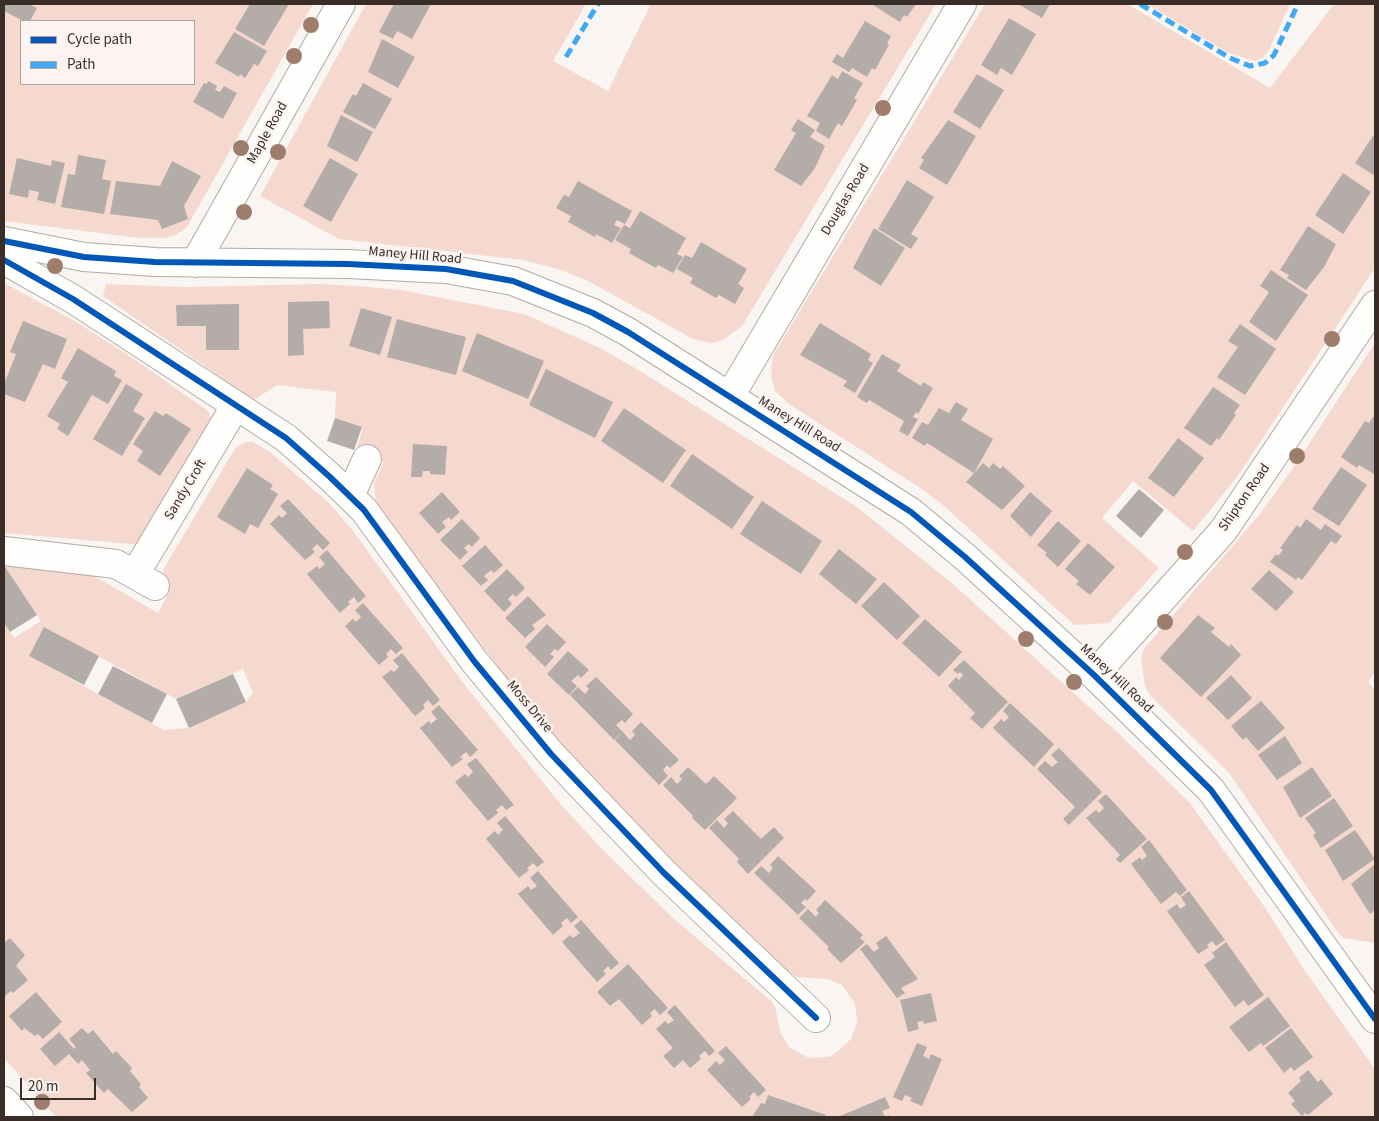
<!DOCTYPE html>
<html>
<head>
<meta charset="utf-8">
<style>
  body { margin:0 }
  #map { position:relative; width:1379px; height:1121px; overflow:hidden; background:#f9f5f3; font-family:"Source Sans 3",sans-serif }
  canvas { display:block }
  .frame { position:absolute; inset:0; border:5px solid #3a2d28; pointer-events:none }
  .legend { position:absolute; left:20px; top:20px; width:175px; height:65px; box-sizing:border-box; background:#fbf4f1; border:1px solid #aea4a1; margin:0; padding:6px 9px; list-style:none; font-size:15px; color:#3a2d28 }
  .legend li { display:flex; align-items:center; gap:10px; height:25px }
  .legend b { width:25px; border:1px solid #aea4a1 }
  .scale { position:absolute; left:20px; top:1078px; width:76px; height:22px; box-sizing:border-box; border:2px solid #3a2d28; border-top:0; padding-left:6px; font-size:15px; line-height:18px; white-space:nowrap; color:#3a2d28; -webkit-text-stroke:4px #fbf4f1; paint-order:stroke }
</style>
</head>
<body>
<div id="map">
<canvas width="1379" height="1121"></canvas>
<div class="frame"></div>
<ul class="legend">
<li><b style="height:6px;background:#0057b8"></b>Cycle path</li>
<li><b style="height:6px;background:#3fa9f5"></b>Path</li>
</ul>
<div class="scale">20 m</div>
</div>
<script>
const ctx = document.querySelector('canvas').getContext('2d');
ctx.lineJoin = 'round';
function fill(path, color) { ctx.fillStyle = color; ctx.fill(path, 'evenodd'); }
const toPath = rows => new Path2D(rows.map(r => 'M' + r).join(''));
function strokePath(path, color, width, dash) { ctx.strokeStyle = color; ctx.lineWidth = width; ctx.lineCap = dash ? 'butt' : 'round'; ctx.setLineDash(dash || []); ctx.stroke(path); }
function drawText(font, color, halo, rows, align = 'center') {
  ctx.font = font + ' "Source Sans 3",sans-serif'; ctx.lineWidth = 5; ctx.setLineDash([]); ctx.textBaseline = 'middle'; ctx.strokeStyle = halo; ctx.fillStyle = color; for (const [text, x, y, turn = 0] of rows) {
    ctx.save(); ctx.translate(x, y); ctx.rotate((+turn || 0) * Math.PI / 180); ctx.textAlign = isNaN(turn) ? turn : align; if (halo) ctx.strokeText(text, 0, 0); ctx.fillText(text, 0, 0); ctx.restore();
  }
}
const green = toPath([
  [4,4,313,4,187,227,176,235,167,238,139,238,4,221],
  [21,21,194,21,194,84,21,84],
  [366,4,586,4,553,61,608,91,651,4,936,4,742,326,723,340,711,343,693,339,588,281,561,270,523,260,339,239,260,196],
  [985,4,1127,4,1270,88,1334,4,1375,4,1375,268,1237,477,1193,531,1133,481,1102,518,1159,568,1109,623,1074,625,943,505,919,487,789,404,775,391,772,380,771,367,774,354],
  [1147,4,1290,4,1270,48,1263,58,1254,61,1227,52],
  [4,283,78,323,137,361,208,411,211,417,211,425,142,545,4,533],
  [106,284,184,287,320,284,356,286,401,290,524,314,598,347,640,371,857,507,954,585,1118,733,1190,803,1266,909,1303,968,1375,1069,1375,1117,56,1117,4,1058,4,623,14,638,41,621,4,565,4,558,100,571,96,577,158,613,168,594,163,570,236,447,247,442,253,442,270,452,328,502,351,528,464,684,562,806,605,852,674,919,771,1001,775,1007,781,1034,790,1048,807,1057,816,1058,832,1056,851,1039,857,1023,855,1004,842,985,827,979,797,977,787,971,717,909,559,748,376,505,374,483,384,462,356,451,363,428,335,418,336,392,277,385,254,400,103,296],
  [45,627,176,699,243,669,253,692,246,702,189,728,164,730,29,656],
  [1375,343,1375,672,1368,682,1375,690,1375,943,1343,938,1339,934,1229,773,1150,695,1145,686,1141,657,1144,649,1260,514,1295,465]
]);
const building = toPath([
  [4,4,28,4,37,8,30,21,23,21,4,11],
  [250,4,289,4,264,46,235,29],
  [394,4,431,4,412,39,397,31,393,39,379,32],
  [874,4,916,4,907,17,904,15,900,22,873,5],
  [1018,4,1050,4,1042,18],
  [1009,18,1036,34,1012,75,1001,68,997,75,981,65],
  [865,21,891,36,887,44,889,45,875,70,872,68,867,77,852,68,849,72,832,62,837,54,843,58],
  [234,32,267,51,258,66,254,64,245,78,240,74,239,77,215,63],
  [382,39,415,57,398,88,368,72],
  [842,71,863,83,854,98,857,100,842,126,838,123,829,139,816,131,820,123,807,116,832,75,838,79],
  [977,74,1004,90,980,129,953,112],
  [208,81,217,86,215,90,220,92,224,86,237,93,223,119,193,102,204,83,207,84],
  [363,83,392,99,375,129,343,112,353,94,356,96],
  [341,115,373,132,357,162,327,146],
  [798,119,815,130,810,137,825,146,815,168,801,186,774,170,796,133,791,130],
  [948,120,976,136,947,185,919,168,924,160,921,158],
  [1375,133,1375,176,1355,163],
  [78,155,106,160,102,179,111,181,104,214,61,207,68,174,75,175],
  [17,158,51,166,52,160,65,163,55,204,37,200,39,192,29,190,28,198,9,194],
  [330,158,358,174,331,222,303,206],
  [172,161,201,176,184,206,188,219,162,229,158,220,110,214,116,181,160,186],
  [1343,173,1371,192,1343,234,1315,215],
  [907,180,934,197,911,234,918,238,911,249,878,229],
  [578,181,632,211,625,224,617,220,614,225,621,228,612,243,596,234,595,237,568,222,571,216,556,208,564,195,569,197],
  [640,211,686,238,677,254,683,257,673,273,658,265,656,268,629,253,631,249,615,240,624,225,630,228],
  [1308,226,1336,244,1324,267,1306,290,1287,278,1289,275,1280,270],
  [874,228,905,248,881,286,853,268],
  [701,242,747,269,738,284,744,288,735,304,719,295,716,298,690,283,693,278,677,269,685,255,692,258],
  [1271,270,1308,295,1276,341,1249,322,1269,292,1260,286],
  [329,301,330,328,303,329,304,355,288,356,288,302],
  [239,304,239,350,206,350,206,326,177,326,176,305],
  [361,308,392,317,380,355,349,346],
  [397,319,466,337,456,375,387,357],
  [23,321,67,339,55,369,43,364,25,402,4,394,4,384,16,354,10,352],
  [820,323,871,354,868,360,873,363,855,393,843,386,847,381,800,355],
  [1240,324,1276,349,1245,395,1217,377,1238,347,1228,341],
  [477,333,544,361,528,399,462,371],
  [78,348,116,371,114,376,122,380,108,404,92,395,68,436,57,429,60,424,47,416,68,382,61,378],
  [882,354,901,365,897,371,921,386,923,382,933,388,918,414,916,412,913,417,918,419,908,436,899,431,904,421,869,400,867,403,857,397],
  [546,369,613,402,595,438,529,405],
  [126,384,143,394,133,411,145,418,122,456,93,439],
  [1213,387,1240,405,1234,413,1236,415,1219,440,1217,438,1211,446,1184,428],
  [956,402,968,409,961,420,993,439,974,473,927,443,925,446,912,438,922,422,928,425,939,408,949,413],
  [624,408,686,450,663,483,601,441],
  [155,411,163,416,166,413,191,429,160,476,137,461,143,451,133,444],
  [1375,414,1375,473,1374,474,1359,465,1357,468,1341,457,1365,421,1369,423],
  [335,418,362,427,354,450,327,441],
  [1178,438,1204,458,1174,497,1148,478],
  [413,444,447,446,445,475,430,474,430,471,423,471,422,477,411,477],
  [692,454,754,497,732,529,670,486],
  [983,463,989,468,993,463,1000,469,1003,466,1025,486,1002,510,966,482],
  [1341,467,1367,485,1339,526,1312,509],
  [247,468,273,485,270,489,278,494,258,528,250,524,245,534,217,517],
  [1139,489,1164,510,1141,538,1116,516],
  [442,492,460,512,451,520,449,517,442,522,446,527,438,534,419,513],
  [1030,492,1052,511,1031,537,1010,516],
  [288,499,330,543,323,550,317,544,312,549,315,552,305,560,270,524,279,515,282,518,287,513,280,506],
  [762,501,822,541,801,574,740,534],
  [462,519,480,538,472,547,469,544,464,548,468,552,460,560,440,540],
  [1306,519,1321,530,1325,524,1342,536,1336,544,1331,541,1302,580,1298,577,1296,580,1270,562,1276,554,1278,556,1283,550,1280,548,1297,525,1300,528],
  [1058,521,1081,541,1058,567,1045,555,1047,553,1037,545],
  [1088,543,1115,567,1090,595,1076,584,1079,581,1065,569],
  [485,545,503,565,494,573,491,570,484,576,488,580,481,586,462,566],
  [839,549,877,579,856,604,819,574],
  [327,550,366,596,358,603,354,597,348,602,350,604,340,613,307,574,317,566,319,569,325,564,319,557],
  [4,565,37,615,10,632,4,623],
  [507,569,525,588,516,597,513,594,508,599,512,604,504,612,484,591],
  [1269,570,1294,592,1276,611,1251,589],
  [884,582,920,616,897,640,861,606],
  [528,596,546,615,532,625,535,629,525,638,505,618],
  [363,603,403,648,396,654,391,649,386,654,388,657,379,665,345,626,353,619,356,622,361,617,355,610],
  [1198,615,1215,628,1211,632,1229,647,1231,644,1241,655,1201,697,1160,658],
  [925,619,962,652,939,677,902,643],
  [547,624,566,642,558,651,555,649,550,654,554,657,545,667,525,647],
  [44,627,99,656,84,685,29,656],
  [568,651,589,670,581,678,578,675,571,681,577,686,569,695,547,674],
  [402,653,440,700,433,706,428,700,423,705,425,708,415,716,382,677,391,670,394,672,399,667,393,660],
  [964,660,1008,702,982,729,970,718,975,713,948,686,956,677,959,680,963,675,960,672,958,674,953,670],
  [113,666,167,694,152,723,98,694],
  [233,674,246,702,189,728,176,699],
  [1231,675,1252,698,1228,720,1206,698],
  [596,677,633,714,625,723,622,720,616,725,623,732,614,740,570,695,578,687,585,694,589,689,586,686],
  [1261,701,1285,728,1258,751,1246,737,1243,740,1231,726],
  [1010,703,1054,744,1034,767,993,728,1001,719,1004,722,1009,717,1003,711],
  [439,705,478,750,470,757,466,752,460,757,463,759,452,767,420,728,429,721,431,724,437,719,431,712],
  [641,722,679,760,670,768,667,765,663,770,668,776,659,785,615,740,623,732,630,740,635,735,632,731],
  [1285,736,1302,763,1277,780,1258,755],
  [1059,748,1102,792,1069,825,1063,819,1075,807,1037,769,1045,761,1052,767,1058,762,1051,755],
  [476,758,514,805,506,810,502,805,496,810,498,813,488,821,455,782,465,774,468,777,473,772,467,764],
  [688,767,706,784,714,776,737,798,705,830,692,818,693,816,663,785,671,777,677,784,682,779,679,776],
  [1312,767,1332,796,1300,818,1283,787],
  [1106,794,1147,839,1120,863,1116,859,1120,855,1086,818,1096,810,1099,813,1104,808,1098,801],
  [1334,798,1353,826,1321,848,1313,835,1316,833,1305,818],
  [733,811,761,839,774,827,784,838,748,874,737,862,739,859,709,828,717,820,724,828,728,823,724,819],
  [505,816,544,862,537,867,533,863,527,868,529,870,519,878,486,839,495,831,498,835,503,830,497,823],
  [1355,830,1375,859,1343,881,1325,850],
  [1149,840,1187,890,1180,896,1176,892,1161,904,1131,864,1140,857,1142,860,1147,856,1141,847],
  [778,856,816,891,807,901,805,899,801,903,806,907,798,915,754,873,761,866,769,873,773,868,770,865],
  [1375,864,1375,910,1370,914,1351,884],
  [538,871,578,917,571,923,567,918,561,923,563,926,553,935,518,894,528,886,531,890,537,886,530,878],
  [1189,891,1225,940,1216,946,1212,941,1207,945,1209,947,1198,954,1167,911,1177,904,1180,909,1186,905,1181,897],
  [825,900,863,935,860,938,865,942,841,963,827,949,829,947,799,918,808,909,816,917,819,913,816,910],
  [581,920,619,963,611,970,608,966,603,971,606,974,597,982,562,942,570,935,573,938,580,933,574,926],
  [886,936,918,979,901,988,905,993,897,998,860,949,867,944,874,952,879,948,876,943],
  [10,938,25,955,16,966,28,980,13,993,11,991,4,997,4,943],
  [1226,942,1264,995,1248,1006,1244,1000,1235,1007,1204,965,1215,957,1212,953],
  [628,964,668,1008,660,1015,655,1009,650,1013,652,1016,642,1025,619,999,610,1006,597,992],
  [36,992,62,1022,43,1039,38,1034,35,1036,24,1028,22,1031,9,1016],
  [931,993,937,1021,924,1024,923,1021,917,1022,919,1029,908,1032,900,1000],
  [1268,997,1290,1026,1263,1046,1261,1043,1249,1052,1229,1027],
  [675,1005,715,1051,709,1056,705,1051,699,1056,701,1059,690,1068,683,1060,674,1068,663,1056,673,1048,656,1029,665,1021,668,1024,674,1020,667,1012],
  [82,1028,88,1034,93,1030,113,1054,116,1051,132,1068,130,1071,141,1084,139,1087,148,1098,132,1112,108,1089,104,1093,86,1073,90,1070,82,1060,78,1064,69,1054,55,1066,40,1049,59,1032,74,1049,76,1047,69,1039],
  [1291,1028,1313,1057,1294,1071,1291,1067,1284,1073,1265,1048],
  [917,1043,927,1047,923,1056,929,1059,931,1054,942,1059,922,1106,910,1101,912,1098,905,1095,902,1101,893,1097],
  [726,1046,766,1090,758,1097,754,1092,749,1097,751,1099,742,1107,707,1070,716,1061,720,1065,725,1060,718,1053],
  [1308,1070,1318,1082,1321,1079,1333,1094,1308,1115,1305,1113,1302,1116,1291,1104,1295,1101,1288,1093,1301,1081,1299,1078],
  [768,1095,826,1115,825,1117,752,1117,761,1103,765,1104],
  [885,1097,890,1108,882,1111,885,1117,889,1115,890,1117,838,1117]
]);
const minor = toPath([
  [4,241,84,257,155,262,348,264,446,269,513,281,593,313,628,332,911,512,965,557,1094,675,1211,790,1375,1019],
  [4,260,73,299,286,438,330,477,364,510,474,661,551,754,664,873,816,1018],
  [195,263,341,4],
  [730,396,962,4],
  [350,496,367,459],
  [4,551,116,564,155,586],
  [135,574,236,405],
  [1094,675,1223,531,1375,305],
  [4,1101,19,1117]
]);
const quiet = toPath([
  [1140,4,1230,58,1250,66,1265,63,1274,55,1298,4],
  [566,57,598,4]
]);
const cycleway = toPath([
  [4,241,84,257,155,262,348,264,446,269,513,281,593,313,628,332,911,512,965,557,1094,675,1211,790,1375,1019],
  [4,260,73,299,286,438,330,477,364,510,474,661,551,754,664,873,816,1018]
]);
const trees = [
  [311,25],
  [294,56],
  [883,108],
  [241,148],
  [278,152],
  [244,212],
  [55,266],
  [1332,339],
  [1297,456],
  [1185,552],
  [1165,622],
  [1026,639],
  [1074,682],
  [42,1102]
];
const streetNames = [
  ["Maple Road",268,133,-61],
  ["Douglas Road",846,200,-59],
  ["Maney Hill Road",415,256,5],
  ["Maney Hill Road",799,425,32],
  ["Sandy Croft",186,490,-59],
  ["Shipton Road",1245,498,-55],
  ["Maney Hill Road",1116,679,43],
  ["Moss Drive",529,707,50]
];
fill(green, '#f5d9ce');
fill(building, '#b4aca9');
strokePath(minor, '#b1aaa7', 30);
strokePath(minor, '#fefefd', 28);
strokePath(quiet, '#3fa9f5', 5, [10, 5]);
strokePath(cycleway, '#0057b8', 6);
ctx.fillStyle = '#9f7d6d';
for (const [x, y] of trees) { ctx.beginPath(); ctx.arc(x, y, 8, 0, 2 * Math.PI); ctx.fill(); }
drawText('14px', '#3a2d28', '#fbf4f1', streetNames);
</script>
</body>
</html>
